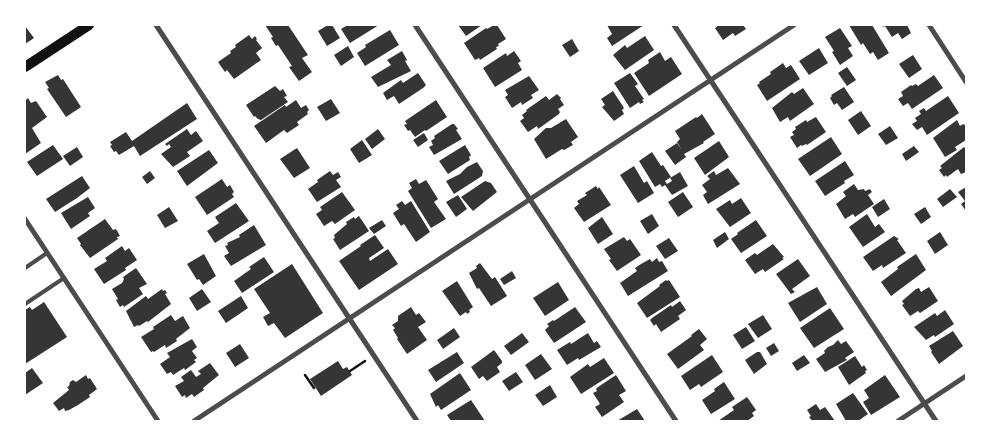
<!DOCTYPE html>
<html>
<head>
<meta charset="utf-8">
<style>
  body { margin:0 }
  #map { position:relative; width:991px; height:446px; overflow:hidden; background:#fff; font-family:"Work Sans",sans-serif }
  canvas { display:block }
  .frame { position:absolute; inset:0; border:26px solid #fff; pointer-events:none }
</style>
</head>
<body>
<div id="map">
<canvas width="991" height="446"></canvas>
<div class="frame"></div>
</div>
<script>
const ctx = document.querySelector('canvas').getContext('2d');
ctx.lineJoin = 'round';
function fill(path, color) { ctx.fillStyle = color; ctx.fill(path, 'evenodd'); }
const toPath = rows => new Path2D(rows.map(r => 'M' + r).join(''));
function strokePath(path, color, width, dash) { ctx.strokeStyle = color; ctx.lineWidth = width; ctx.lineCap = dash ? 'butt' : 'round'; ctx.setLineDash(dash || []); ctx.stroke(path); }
const building = toPath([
  [265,25,288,25,308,55,302,58,312,72,299,81,289,67,292,66,278,45,276,46,271,38,273,37],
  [328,25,332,25,340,38,327,46,318,31],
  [348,25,379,25,350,43,341,29],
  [458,25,482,25,466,36],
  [494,25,497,25,506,39,498,44,499,46,496,47,497,49,480,60,479,58,475,60,464,43,486,28,487,29],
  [607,25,644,25,612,46,607,38,612,34],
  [719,25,743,25,746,29,735,36,733,33,723,40,715,28],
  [849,25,872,25,889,53,878,60,873,52,870,54,863,43,861,45],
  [882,25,907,25,911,33,902,39,898,33,892,37,885,26,883,27],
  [25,26,34,38,25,44],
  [840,28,852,46,848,48,853,56,840,65,832,52,834,51,825,37],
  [390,30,399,45,365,66,357,53,366,47,365,45],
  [249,35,252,39,255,36,257,39,256,40,262,48,256,53,261,60,234,79,227,70,225,72,218,62,231,53,230,51,236,47,235,45],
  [645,36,654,50,625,70,613,55,625,45,627,48],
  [572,39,579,51,570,57,562,45],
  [348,46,354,57,341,66,334,55],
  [819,48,828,63,809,75,799,61],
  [402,51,407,60,405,61,411,71,378,87,371,77,391,65,387,60],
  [514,51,521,61,518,63,522,70,495,87,483,68,506,53,507,56],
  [660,52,665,61,671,57,682,74,649,96,634,73,649,63,648,60],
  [913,55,922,69,909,78,899,64],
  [783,63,786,68,791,65,800,79,767,101,757,85,760,83,759,82,771,74,770,72,773,70],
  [847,67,856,80,847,86,838,73],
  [418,73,426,85,423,88,399,104,394,96,387,100,383,93,401,80,403,83],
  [630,73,638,84,635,86,644,99,642,100,644,102,640,104,639,102,630,108,614,83],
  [58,75,61,80,63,79,81,107,66,117,47,89,49,88,45,82],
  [934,75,943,88,912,109,908,103,903,106,898,99,903,96,901,92,911,85,912,86,916,84,918,86],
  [529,76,539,90,531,95,533,98,522,105,521,102,512,108,505,97,508,95,505,90],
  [275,86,280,91,283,89,287,96,284,97,288,102,261,120,258,119,255,116,254,117,246,105],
  [844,87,854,102,842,110,837,103,834,105,830,98,832,96,831,95],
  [803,88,814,104,790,121,788,117,780,122,772,108,792,92,794,94],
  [613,91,624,108,622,110,624,114,614,121,602,107,605,105,601,99],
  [557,94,561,98,560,99,564,105,558,109,560,112,559,114,538,129,537,126,528,132,520,121,524,118,522,115,527,111,526,110,546,96,549,100],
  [948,96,959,113,927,135,922,127,917,130,912,124,917,121,915,118,921,114,919,111,924,108,926,111],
  [28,98,31,103,36,101,47,117,32,128,41,143,25,154,25,101],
  [331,99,340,113,326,121,317,107],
  [296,100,301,108,306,105,309,110,307,112,308,114,297,122,299,125,287,133,284,130,266,143,254,126,285,105,286,107],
  [436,100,447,117,426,131,425,130,415,137,410,130,408,131,404,125,407,124,405,121],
  [187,103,197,119,140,156,134,146,119,155,116,151,114,152,110,146,112,145,110,142,126,132,132,141],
  [861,111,871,126,858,135,848,120],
  [702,114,715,134,703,142,704,143,684,154,686,157,675,165,665,151,677,143,682,150,677,142,680,139,675,131,696,117,697,118],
  [816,117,826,132,807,145,806,144,802,146,801,145,797,148,790,137,794,135,792,132,796,129,795,127,806,120,807,122],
  [566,119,578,137,571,142,573,145,564,150,562,149,546,159,534,139,546,128,551,128],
  [957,120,960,126,963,124,966,126,966,140,955,147,957,150,945,157,933,138],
  [452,124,454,124,458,129,456,130,462,139,434,155,429,147,433,145,431,141,435,138,434,136],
  [890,126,898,138,886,145,878,134],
  [187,129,191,135,196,131,203,141,187,152,190,156,173,167,161,154,171,147,169,144,167,146,165,144],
  [378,129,385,139,372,149,365,139],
  [424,133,428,140,418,147,413,140],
  [831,137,842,154,810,176,798,159],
  [362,140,372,155,359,163,350,149],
  [719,141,729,157,705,175,694,158],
  [53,145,63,159,37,176,27,162],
  [465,145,471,155,469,157,470,160,448,174,439,161],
  [914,146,919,152,906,161,902,154],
  [77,147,83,157,70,166,63,156],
  [964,147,966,149,966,172,961,174,958,169,947,177,946,175,944,177,939,170,942,168,940,166],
  [297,148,310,168,294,178,280,159],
  [209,150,218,163,187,186,177,171],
  [652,152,661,166,663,165,671,177,665,181,667,184,672,181,670,178,680,172,688,186,672,195,665,185,662,187,660,184,655,187,639,161],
  [845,161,854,175,844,181,845,183,825,196,815,181],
  [477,162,483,171,482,176,454,194,446,181,460,174,467,167],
  [634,166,644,183,647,181,654,193,638,203,620,175],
  [728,168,740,184,708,204,703,195,707,192,702,185,710,179,707,176,714,171,716,175],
  [150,171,155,178,147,184,142,177],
  [330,171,333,175,338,172,341,177,336,180,341,187,317,202,308,189,318,182,317,180],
  [82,176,90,188,77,198,55,212,46,199],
  [222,179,227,187,230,185,234,192,232,194,234,197,207,215,195,197],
  [416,179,419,184,426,180,438,199,434,202,446,219,431,228,408,191,412,188,409,183],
  [485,181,491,183,497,192,473,211,461,197],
  [854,184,858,190,864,189,865,191,870,189,872,192,868,195,874,204,855,217,853,214,845,219,836,204,846,196,843,192],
  [596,186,598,189,599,187,611,205,584,222,574,208,579,204,577,201,587,195,585,193],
  [966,187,966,211,961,204,965,201,958,192],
  [950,189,957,197,943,207,937,199],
  [342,192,355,210,335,224,332,221,324,226,316,214,322,210,320,207,323,205],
  [683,192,693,207,678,217,668,202],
  [458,195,467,209,456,217,446,202],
  [88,197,95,208,88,213,90,216,71,229,61,213],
  [741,198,751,213,730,227,716,209,730,200,732,204],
  [884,199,890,209,878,217,872,207],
  [402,201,405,205,411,201,430,232,416,242,404,224,401,226,393,213,399,209,396,205],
  [236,203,249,221,215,243,207,231,219,223,215,217],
  [169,207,178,221,165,228,157,215],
  [925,207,931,217,921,224,914,214],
  [652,214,659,226,648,234,640,221],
  [867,214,875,227,879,224,885,232,863,247,849,227],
  [359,216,369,231,340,250,333,239,335,238,334,235,347,224,346,222,354,217,355,219],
  [602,217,613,234,598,244,588,228],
  [105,219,113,230,116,229,120,236,117,237,118,239,90,258,80,245,81,244,77,238],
  [382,220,386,226,374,234,369,228],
  [756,220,767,236,741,253,731,239,738,234,737,233],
  [254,225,266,245,231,266,224,256,229,253,225,246,228,245,227,243,240,237,239,235],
  [725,232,729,239,717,248,713,240],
  [940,232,948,245,935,254,927,241],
  [375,235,384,248,369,258,370,261,388,249,398,264,359,290,339,261,361,246,360,245],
  [894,236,899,239,897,240,906,253,883,268,882,265,873,271,863,257],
  [624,237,627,241,630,239,641,255,617,271,609,260,611,259,604,249],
  [669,238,678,251,665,259,656,246],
  [773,244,784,257,782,258,784,259,765,272,763,269,755,274,745,260,755,253,757,255],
  [122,246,125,251,129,248,137,260,125,268,126,270,104,284,94,269,107,261,105,258],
  [204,254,216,276,203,285,199,279,197,280,187,264],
  [916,254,926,270,891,296,881,282,898,269,897,267],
  [264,257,274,272,242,293,234,281,251,269,249,267],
  [657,258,659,262,662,261,668,271,628,296,620,283,637,271,635,268,641,264,650,259,652,262],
  [798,259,810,276,792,289,795,292,791,294,776,274],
  [480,263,492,279,495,277,507,296,491,306,479,288,477,289,469,273,477,268,476,266],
  [292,264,323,313,285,338,274,323,268,326,263,317,270,313,254,289],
  [136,268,147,284,139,288,143,294,124,307,123,305,120,307,116,300,118,299,112,289,122,283,124,279,123,277],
  [512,271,516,278,504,285,500,279],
  [666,280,667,281,669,280,680,297,647,318,637,303,660,286,659,285],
  [457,281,473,307,469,310,470,312,467,314,466,312,460,316,442,291],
  [558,282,569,300,545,316,533,298],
  [817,287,827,304,800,322,788,303],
  [929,287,938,301,920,313,918,311,910,316,902,305,904,304,902,301,916,289,919,288,921,292],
  [162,289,163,291,165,290,167,293,165,294,171,304,148,322,147,321,139,326,138,325,134,327,126,311,146,296,148,299],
  [202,289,211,302,197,311,189,298],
  [241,296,248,308,226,323,218,311],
  [680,301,686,310,678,316,680,319,661,332,656,324,654,326,650,320,652,318,671,305,672,307],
  [44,302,67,337,25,364,25,310,30,307,32,310],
  [411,307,416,315,419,313,426,322,418,327,427,340,407,354,397,339,398,338,393,330,395,328,392,325,398,321,398,316],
  [575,307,586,322,554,343,545,330,549,326,547,324,553,320,554,321],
  [830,308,844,329,814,348,800,328],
  [945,310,954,324,935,337,934,335,926,340,914,327,935,313,937,316],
  [171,315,175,321,183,316,190,328,176,339,177,341,166,348,165,345,154,352,153,351,151,352,141,337,154,329,153,327],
  [763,315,772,329,758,338,748,324],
  [746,327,755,341,742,349,733,335],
  [454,328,460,337,443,349,437,340],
  [699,329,707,339,700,345,704,350,678,369,667,354,692,336,691,335],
  [953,331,963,346,939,364,931,352,932,351,929,346],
  [522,333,529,342,511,355,504,346],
  [588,333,594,343,597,341,601,347,579,360,578,358,567,365,557,350,570,342,571,344],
  [192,339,197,347,192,351,197,358,194,360,196,362,185,370,184,368,173,375,171,372,167,374,160,364,170,357,167,353],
  [838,340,841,344,846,341,854,352,845,358,847,360,825,372,816,359,825,353,824,351,828,347,833,345],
  [774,343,779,351,771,356,766,348],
  [240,344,249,358,235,367,226,353],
  [494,350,502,361,502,363,497,367,500,372,487,381,483,376,479,379,471,367],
  [457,352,464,363,436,382,428,370],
  [757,352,760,352,767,364,754,374,745,360],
  [541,354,552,369,535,380,525,365],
  [712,355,723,372,701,387,699,384,690,390,681,376],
  [804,355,810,363,797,371,792,363],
  [855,356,862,367,864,365,867,370,865,371,866,373,849,385,838,367],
  [604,358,614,373,581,394,570,377,588,364,590,367],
  [338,361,343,369,347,367,352,375,321,396,310,379],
  [210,363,219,375,203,388,204,390,194,397,192,394,186,398,185,395,182,397,175,386,184,381,181,377,191,370,196,377,201,374,198,371],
  [32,368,43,383,25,395,25,373],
  [516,372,523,382,509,391,502,381],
  [460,373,471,390,441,410,438,405,436,407,430,394],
  [86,375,88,379,90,378,97,389,89,395,90,397,78,405,69,410,65,411,64,408,59,411,53,403,69,390,67,387,69,386,70,382,73,380,76,382],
  [616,375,626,391,619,395,624,402,602,417,595,407,600,404,593,393,597,391,596,389,598,387],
  [885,375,900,397,871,415,863,402,869,398,864,390],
  [724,382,735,399,711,414,702,400,715,391,714,389],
  [550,385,557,397,543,406,535,395],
  [853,393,868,414,858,421,846,421,836,404],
  [747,397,756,410,752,413,754,416,747,421,718,421,734,410,732,407],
  [471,400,485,421,451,421,447,415],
  [816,404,820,410,825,407,835,421,812,421,809,417,811,416,807,410],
  [637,409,645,421,617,421]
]);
const path = toPath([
  [350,371,365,361],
  [305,375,314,388]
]);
const service = toPath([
  [25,268,47,253],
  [25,304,64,278]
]);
const minor = toPath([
  [156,25,417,421],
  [415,25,676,421],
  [674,25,936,421],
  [929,25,966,82],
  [25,219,158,421],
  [194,421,794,25],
  [898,421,966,376]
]);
const secondary = toPath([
  [25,67,89,25]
]);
fill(building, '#353535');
strokePath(path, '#111', 2.5);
strokePath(service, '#4c4c4c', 4);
strokePath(minor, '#4c4c4c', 5);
strokePath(secondary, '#111', 10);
</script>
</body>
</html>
